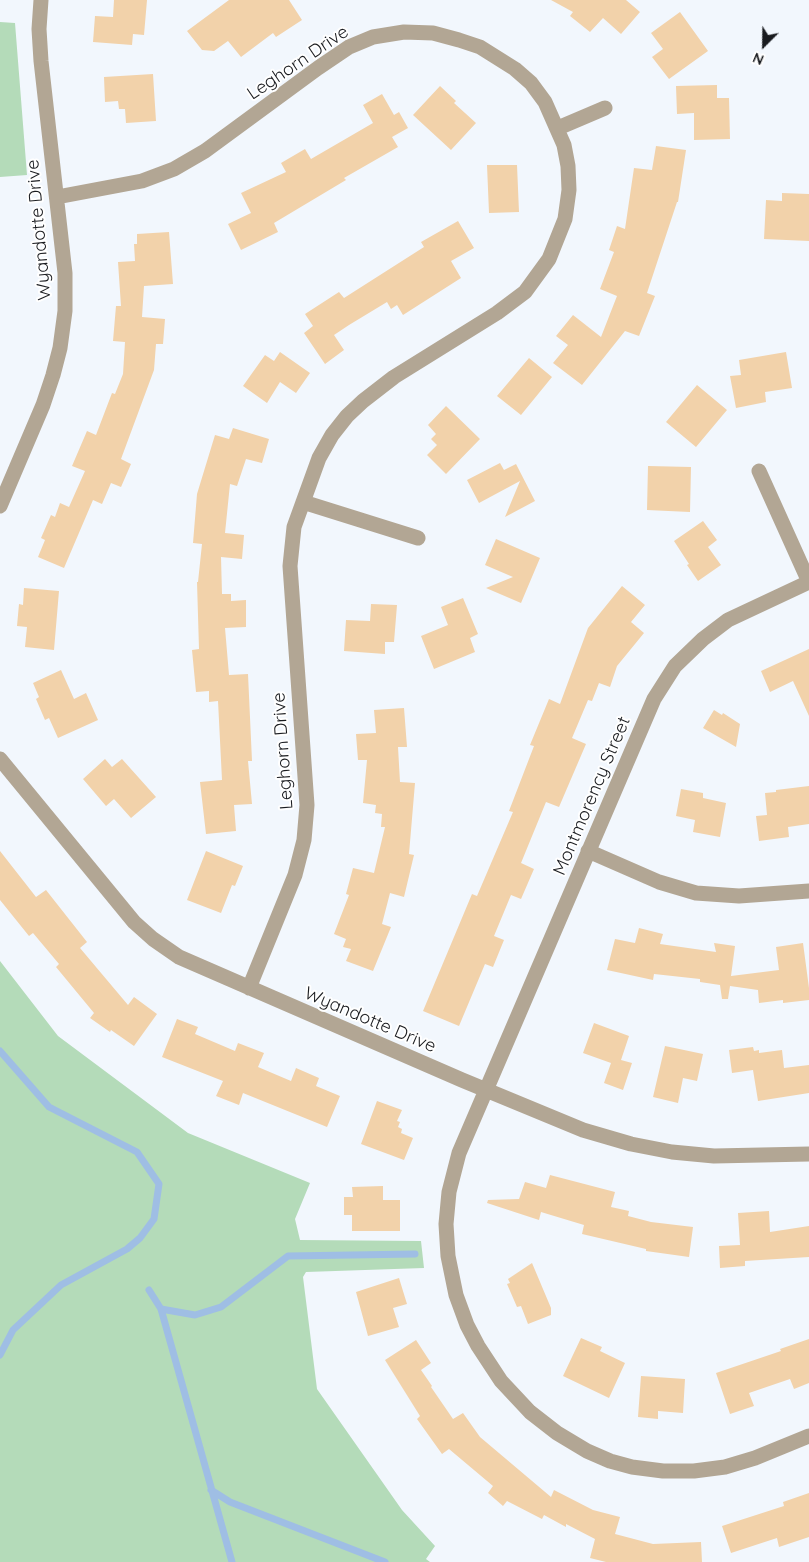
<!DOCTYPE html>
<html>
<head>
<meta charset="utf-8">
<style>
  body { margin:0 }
  #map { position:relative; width:809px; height:1562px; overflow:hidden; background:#f2f7fd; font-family:Quicksand,sans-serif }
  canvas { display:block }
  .north { position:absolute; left:739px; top:20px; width:50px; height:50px; -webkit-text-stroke:4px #fff; paint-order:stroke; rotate:203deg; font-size:14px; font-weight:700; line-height:20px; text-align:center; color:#191b1f }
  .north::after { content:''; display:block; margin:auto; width:18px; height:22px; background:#191b1f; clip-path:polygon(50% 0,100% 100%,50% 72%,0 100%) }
</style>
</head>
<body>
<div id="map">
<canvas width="809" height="1562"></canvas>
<div class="north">N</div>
</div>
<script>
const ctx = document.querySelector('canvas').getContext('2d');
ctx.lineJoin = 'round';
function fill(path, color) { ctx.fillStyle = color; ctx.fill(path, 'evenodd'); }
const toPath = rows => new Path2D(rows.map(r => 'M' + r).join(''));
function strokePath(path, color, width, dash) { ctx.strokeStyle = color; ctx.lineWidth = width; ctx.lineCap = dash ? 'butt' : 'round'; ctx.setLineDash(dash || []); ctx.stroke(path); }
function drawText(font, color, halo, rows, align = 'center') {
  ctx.font = font + ' Quicksand,sans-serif'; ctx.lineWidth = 4; ctx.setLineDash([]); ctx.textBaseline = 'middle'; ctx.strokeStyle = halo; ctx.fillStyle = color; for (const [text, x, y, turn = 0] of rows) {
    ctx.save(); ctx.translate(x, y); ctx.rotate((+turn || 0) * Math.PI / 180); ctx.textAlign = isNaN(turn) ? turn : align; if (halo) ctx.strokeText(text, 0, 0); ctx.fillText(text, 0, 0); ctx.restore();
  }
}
const green = toPath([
  [0,22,15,23,27,175,0,177],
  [0,961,58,1036,188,1133,310,1183,295,1219,300,1240,421,1241,424,1268,306,1272,303,1277,317,1389,402,1510,435,1546,426,1559,430,1562,0,1562]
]);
const stream = toPath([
  [0,1051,49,1107,137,1152,159,1184,154,1219,140,1238,127,1249,61,1285,13,1330,0,1355],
  [149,1290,161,1309,232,1562],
  [161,1309,195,1315,221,1307,288,1256,415,1254],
  [211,1490,230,1502,385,1562]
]);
const building = toPath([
  [114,0,147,0,144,35,133,34,132,45,93,42,95,16,113,17],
  [229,0,289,0,302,20,276,37,273,33,241,57,228,41,214,51,202,50,187,31],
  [551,0,626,0,640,12,621,34,603,18,590,32,570,16,573,12],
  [680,12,708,51,669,79,652,57,663,49,651,33],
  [153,74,156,121,126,123,125,109,119,109,118,101,105,102,104,77],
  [717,85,717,98,729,98,730,139,694,140,694,113,677,114,676,86],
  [440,86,456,101,454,103,476,123,451,150,413,115],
  [382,94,394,115,399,112,408,128,392,137,398,147,344,178,346,180,274,223,278,232,241,250,228,224,251,213,241,193,286,172,281,163,305,149,311,159,373,123,363,105],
  [656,146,686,150,678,202,677,202,647,293,655,296,639,336,625,331,582,385,553,363,568,345,556,336,573,315,601,337,617,296,600,289,614,252,609,250,617,226,625,229,634,168,652,170],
  [487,165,517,165,519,212,489,213],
  [782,193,809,194,809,241,764,239,766,200,782,201],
  [458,221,474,248,451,261,461,278,403,315,397,305,391,309,387,302,349,325,334,335,344,350,325,364,304,333,313,326,305,314,339,292,344,298,424,247,421,242],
  [169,232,173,284,144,286,142,317,165,319,163,344,156,344,154,370,121,459,131,464,121,487,111,483,102,504,93,500,64,568,38,557,45,540,41,538,51,515,55,517,60,503,69,507,85,471,72,466,87,431,96,435,112,393,115,394,123,374,125,342,113,341,116,306,121,306,118,262,135,261,134,244,137,244,137,234],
  [280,352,310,373,296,393,280,382,267,403,243,386,265,355,274,361],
  [786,352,792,388,765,392,766,402,736,408,730,376,741,375,739,360],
  [529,358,552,377,521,415,497,396],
  [697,385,727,410,696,447,666,422],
  [446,406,480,439,446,474,427,455,437,445,431,439,436,434,428,425],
  [233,428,269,439,262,463,246,459,237,486,230,484,225,533,244,535,242,559,221,557,222,594,231,594,231,601,246,600,246,627,225,628,229,675,248,674,252,761,248,761,252,804,234,805,236,831,206,834,200,782,222,780,218,701,209,702,209,691,196,692,192,650,199,649,197,582,198,582,202,544,193,543,197,494,215,435,229,439],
  [500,463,504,470,516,464,535,501,505,517,520,481,479,503,467,480],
  [648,466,691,467,690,512,647,510],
  [703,521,717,540,708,547,721,565,698,581,687,565,689,564,674,541],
  [496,539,540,558,521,603,486,588,513,577,485,565],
  [622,586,645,605,631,622,644,633,617,666,610,687,599,683,592,701,588,700,572,738,586,744,559,807,546,802,521,863,534,869,521,899,511,895,494,936,504,940,493,967,485,964,459,1026,423,1011,472,894,477,896,513,812,509,811,534,746,530,745,549,699,560,704,588,628],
  [24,588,59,591,54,650,25,647,27,627,17,626,19,604,23,605],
  [463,598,478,634,470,638,475,652,434,669,421,636,448,625,441,607],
  [371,604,397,605,394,642,385,642,385,654,344,651,346,620,370,621],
  [809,649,809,716,793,681,770,692,761,671],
  [61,670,74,699,86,693,98,720,58,738,49,718,45,720,36,699,39,697,33,683],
  [404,708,407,747,398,747,400,782,415,783,409,854,414,855,404,897,390,893,382,924,391,927,373,971,346,961,351,949,343,947,346,939,334,934,349,895,346,894,353,868,374,873,385,827,381,827,382,814,375,813,376,805,363,803,367,760,358,760,356,734,376,733,374,710],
  [714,710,722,715,723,713,740,724,736,747,703,728],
  [105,759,112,767,122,759,156,797,131,818,114,799,106,806,83,779],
  [809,786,809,824,788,827,789,837,759,841,756,816,767,815,765,793,776,792,776,790],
  [681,789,703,793,703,798,726,803,720,837,693,832,695,820,676,816],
  [0,851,36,897,46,890,87,942,80,948,128,1005,134,997,157,1014,134,1046,111,1030,110,1032,90,1018,94,1013,56,967,59,964,33,933,29,936,0,900],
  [206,851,243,866,235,886,232,885,221,913,187,900],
  [639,928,663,934,660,944,716,952,714,943,735,946,731,976,779,970,776,947,803,943,809,988,809,1000,783,1003,783,1000,759,1003,758,990,730,986,728,999,722,999,720,985,700,982,700,979,654,974,653,980,607,970,615,939,635,943],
  [177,1019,198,1027,195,1034,235,1051,238,1043,264,1053,258,1067,291,1081,296,1068,319,1078,316,1086,340,1096,327,1127,243,1093,239,1105,216,1096,223,1081,162,1057],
  [594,1023,629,1036,621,1060,632,1063,623,1090,604,1083,611,1063,583,1053],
  [665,1046,703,1054,697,1081,683,1078,678,1103,653,1097],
  [753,1047,754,1051,759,1050,759,1053,782,1050,784,1068,809,1065,809,1093,758,1101,753,1070,732,1073,729,1050],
  [377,1101,402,1110,397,1121,400,1122,398,1127,402,1129,401,1133,413,1138,404,1160,361,1144],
  [550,1175,615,1192,611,1207,629,1211,628,1216,651,1222,693,1227,689,1257,646,1251,646,1249,582,1234,584,1225,541,1212,539,1220,487,1203,488,1200,519,1199,525,1182,546,1188],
  [383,1186,383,1200,400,1200,400,1231,352,1231,352,1215,344,1215,344,1197,353,1197,352,1187],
  [769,1211,770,1232,809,1226,809,1257,745,1261,745,1266,720,1268,719,1246,740,1245,738,1213],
  [532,1263,551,1308,551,1315,528,1324,521,1306,517,1307,507,1284,510,1283,508,1279],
  [399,1278,407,1304,393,1308,399,1327,368,1336,356,1292],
  [581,1338,602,1347,600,1351,625,1363,609,1398,563,1376],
  [809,1339,809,1383,794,1389,790,1379,749,1393,754,1406,730,1414,716,1373,781,1351,780,1349],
  [416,1340,431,1363,421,1370,432,1386,431,1387,453,1419,463,1413,480,1437,551,1497,554,1490,593,1510,620,1517,615,1534,653,1544,701,1542,702,1562,606,1562,590,1558,595,1539,566,1524,566,1527,544,1515,542,1519,507,1501,503,1506,488,1493,493,1486,449,1449,442,1454,417,1419,420,1416,385,1360],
  [641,1376,685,1379,683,1413,658,1411,658,1419,638,1417],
  [809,1493,809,1537,779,1547,777,1538,731,1553,722,1526,784,1506,783,1502]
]);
const street = toPath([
  [558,128,605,108],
  [57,197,142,181,174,169,205,151,318,68,349,47,373,37,404,32,433,33,459,40,480,47,515,69,531,83,545,102,564,145,568,166,569,190,565,219,549,259,525,292,497,313,394,377,363,401,347,416,332,435,319,458,294,527,290,566,307,805,304,840,295,875,249,988],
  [759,471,809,582],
  [303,502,418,538],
  [0,506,43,405,53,375,60,348,65,311,65,273,41,61,39,29,41,0],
  [809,582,728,620,703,639,675,666,654,699,459,1153,449,1192,446,1224,448,1256,456,1295,467,1325,478,1346,501,1381,530,1412,557,1433,587,1451,610,1461,632,1467,663,1471,694,1471,725,1467,755,1458,809,1436],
  [0,759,134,922,153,939,179,957,462,1080,583,1130,631,1144,672,1152,714,1156,809,1154],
  [588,851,659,882,696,893,739,896,809,891]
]);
const streetNames = [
  ["Leghorn Drive",298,63,-34],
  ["Wyandotte Drive",39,230,-95],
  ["Leghorn Drive",283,751,-94],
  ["Montmorency Street",592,796,-67],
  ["Wyandotte Drive",370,1020,23]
];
fill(green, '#b4dbb9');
strokePath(stream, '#9fbee4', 7);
fill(building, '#f2d2aa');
strokePath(street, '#b2a694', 15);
drawText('18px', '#191b1f', '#fff', streetNames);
</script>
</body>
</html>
